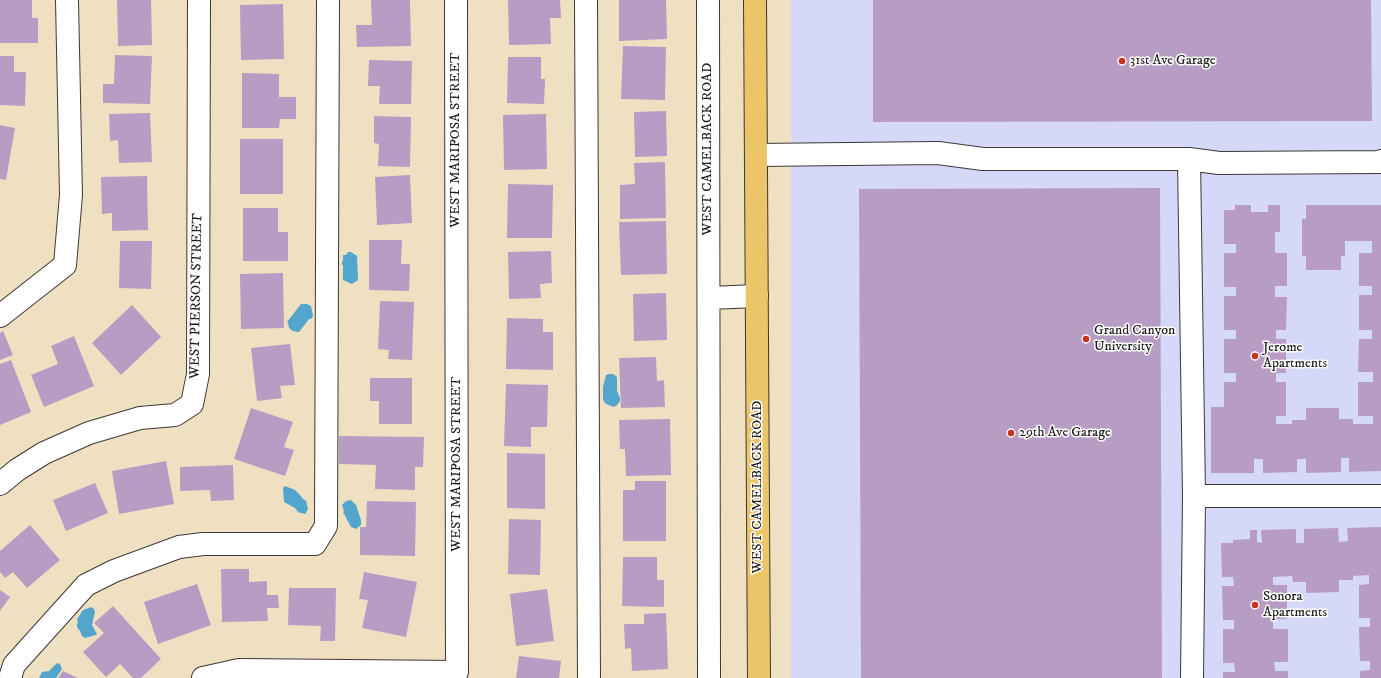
<!DOCTYPE html>
<html>
<head>
<meta charset="utf-8">
<style>
  body { margin:0 }
  canvas { display:block; background:#f0e0c2 }
</style>
</head>
<body>
<canvas width="1381" height="678"></canvas>
<script>
const ctx = document.querySelector('canvas').getContext('2d');
ctx.lineJoin = 'round';
function fill(path, color) { ctx.fillStyle = color; ctx.fill(path, 'evenodd'); }
const toPath = rows => new Path2D(rows.map(r => 'M' + r).join(''));
function strokePath(path, color, width, dash) { ctx.strokeStyle = color; ctx.lineWidth = width; ctx.lineCap = dash ? 'butt' : 'round'; ctx.setLineDash(dash || []); ctx.stroke(path); }
function drawText(font, color, halo, rows, align = 'center') {
  ctx.font = font + ' "IM FELL DW Pica",serif'; ctx.lineWidth = 3; ctx.setLineDash([]); ctx.textBaseline = 'middle'; ctx.strokeStyle = halo; ctx.fillStyle = color; for (const [text, x, y, turn = 0] of rows) {
    ctx.save(); ctx.translate(x, y); ctx.rotate((+turn || 0) * Math.PI / 180); ctx.textAlign = isNaN(turn) ? turn : align; if (halo) ctx.strokeText(text, 0, 0); ctx.fillText(text, 0, 0); ctx.restore();
  }
}
const built = toPath([
  [791,0,1381,0,1381,678,791,678]
]);
const water = toPath([
  [348,252,351,252,357,256,358,280,352,284,343,280,343,265,342,265,342,261,343,261,343,255,346,255],
  [301,304,307,304,311,306,313,316,311,319,309,319,299,332,293,331,289,328,288,323,287,322],
  [609,374,613,374,617,377,617,391,620,398,620,401,617,405,614,407,606,404,603,400,603,387,606,375],
  [285,486,295,490,300,495,303,499,306,501,308,509,305,514,298,512,295,508,284,502,283,488],
  [351,500,356,505,361,520,361,525,356,529,351,527,343,512,344,511,342,505,346,501],
  [91,607,94,609,95,612,92,625,97,634,96,635,85,638,82,636,80,631,77,627,77,624,78,623,77,619,83,610],
  [57,663,60,664,62,669,56,678,39,678,42,672,49,671]
]);
const building = toPath([
  [0,0,32,0,32,18,38,18,38,43,0,43],
  [117,0,151,0,152,45,118,46],
  [371,0,410,0,411,46,357,47,356,25,372,25],
  [508,0,560,0,561,18,550,18,551,44,509,45],
  [619,0,666,0,667,39,619,41],
  [873,0,1371,0,1372,121,873,122],
  [283,4,284,59,241,60,240,5],
  [623,46,666,47,665,100,621,99],
  [115,55,152,56,150,104,103,103,103,84,114,84],
  [0,56,14,56,14,72,26,72,25,106,0,105],
  [508,57,541,57,541,79,545,79,544,104,507,103],
  [369,60,412,61,411,104,379,104,380,86,368,86],
  [242,73,279,74,279,97,296,97,296,119,280,119,279,128,242,128],
  [666,111,667,156,635,157,634,112],
  [150,113,152,162,119,163,118,140,110,141,109,114],
  [546,114,547,169,504,170,503,115],
  [374,116,411,117,410,167,378,166,379,144,374,143],
  [0,125,15,128,6,180,0,179],
  [240,139,283,139,283,194,240,194],
  [665,162,666,218,620,219,620,185,635,184,634,163],
  [410,175,412,223,377,225,375,177],
  [147,176,148,230,112,231,112,213,102,214,101,177],
  [508,184,553,185,552,238,507,238],
  [1160,188,1162,678,861,678,859,189],
  [1235,205,1251,205,1251,212,1268,212,1268,205,1280,205,1280,232,1275,232,1275,253,1287,253,1287,286,1275,286,1275,297,1287,297,1286,330,1276,330,1276,339,1286,339,1286,373,1276,373,1276,382,1286,382,1286,416,1276,416,1276,424,1292,424,1292,420,1306,420,1306,408,1339,408,1339,419,1353,419,1353,424,1373,424,1373,416,1358,416,1358,382,1373,382,1373,372,1358,372,1359,339,1372,339,1372,330,1359,330,1359,295,1372,295,1372,286,1359,286,1359,253,1372,253,1372,241,1345,241,1345,256,1341,256,1341,270,1306,270,1306,256,1302,256,1302,219,1306,219,1306,205,1381,205,1381,471,1349,472,1349,458,1341,458,1341,472,1306,473,1306,459,1297,459,1297,472,1263,473,1263,459,1254,459,1254,473,1211,473,1211,407,1224,407,1224,382,1236,382,1236,373,1224,373,1224,339,1236,339,1236,330,1224,330,1224,296,1236,296,1236,287,1224,287,1224,253,1236,253,1236,244,1224,244,1224,210,1235,210],
  [243,208,278,208,278,232,288,232,288,261,243,261],
  [666,221,667,274,621,275,619,222],
  [369,240,402,240,401,264,410,264,409,291,369,290],
  [120,241,152,241,151,289,119,288],
  [551,251,552,283,540,284,541,298,509,299,508,252],
  [283,273,284,328,241,329,240,274],
  [666,293,667,340,634,341,633,294],
  [380,301,414,302,412,360,388,359,389,350,378,349],
  [132,305,161,337,121,375,92,343],
  [507,318,543,319,543,332,553,332,553,370,506,369],
  [3,331,13,355,0,360,0,333],
  [74,336,94,386,44,407,31,375,58,364,51,346],
  [290,344,295,385,280,386,282,398,257,401,251,348],
  [656,357,657,381,664,380,665,407,621,408,619,358],
  [11,360,31,412,0,425,0,364],
  [370,378,412,378,412,424,379,424,379,401,370,401],
  [506,384,548,385,547,427,531,427,531,447,504,446],
  [251,408,293,422,284,447,294,450,285,476,234,459],
  [670,419,671,475,626,476,625,449,620,449,619,420],
  [339,436,424,437,423,467,415,467,415,490,375,489,376,465,339,464],
  [507,453,545,454,545,509,507,508],
  [166,461,174,504,119,514,112,471],
  [233,465,234,500,211,501,210,490,180,491,180,467],
  [635,481,666,481,666,541,623,541,623,490,635,490],
  [95,483,108,513,66,531,53,500],
  [367,501,416,502,415,556,360,555,360,527,366,527],
  [509,519,541,520,540,575,508,574],
  [30,525,60,560,27,588,13,572,5,578,0,572,0,551],
  [1381,527,1381,678,1360,678,1360,671,1370,670,1370,661,1360,661,1359,627,1370,627,1370,618,1359,618,1359,585,1369,584,1369,575,1353,576,1353,580,1339,580,1339,592,1306,593,1306,582,1293,582,1292,576,1273,577,1273,585,1287,585,1287,619,1273,619,1273,629,1288,629,1288,662,1274,662,1275,671,1288,671,1288,678,1223,678,1223,672,1235,672,1234,663,1223,663,1223,629,1234,629,1234,620,1223,620,1222,586,1234,586,1233,577,1222,577,1221,543,1233,543,1233,540,1250,539,1250,530,1257,530,1257,542,1262,543,1261,530,1296,529,1296,543,1304,543,1304,529,1338,528,1339,542,1348,541,1347,528],
  [623,557,657,557,657,580,664,580,664,607,622,606],
  [221,569,249,569,249,582,267,581,267,595,278,595,279,608,267,608,268,621,222,622],
  [364,572,417,582,406,637,362,628,368,600,359,599],
  [197,584,211,625,158,644,144,602],
  [289,588,336,588,335,641,320,641,321,626,288,625],
  [547,589,554,641,516,646,510,594],
  [0,590,10,597,0,611],
  [113,606,161,659,141,678,133,678,120,664,106,677,83,652,104,633,94,623],
  [666,613,668,669,632,671,631,648,625,649,624,624,644,624,644,614],
  [519,656,561,661,559,678,516,678],
  [63,671,78,678,58,678]
]);
const minor = toPath([
  [586,0,589,678],
  [708,0,709,678],
  [756,155,938,153,983,159,1189,159,1194,496,1192,678],
  [1189,159,1219,163,1381,162,1381,161],
  [709,298,757,296],
  [0,316,65,265,71,195,67,0],
  [0,484,17,470,44,453,89,433,140,418,175,415,192,404,198,374,199,0],
  [1194,496,1381,496],
  [10,678,14,665,86,585,114,571,179,547,203,544,315,544,326,526,328,0],
  [203,678,239,670,457,672,456,0]
]);
const major = toPath([
  [755,0,759,678]
]);
const markers = [
  [1122,61,4,"#c8321e"],
  [1086,339,4,"#c8321e"],
  [1255,356,4,"#c8321e"],
  [1011,433,4,"#c8321e"],
  [1255,605,4,"#c8321e"]
];
const poiNames = [
  ["31st Ave Garage",1130,61],
  ["Grand Canyon",1094,331],
  ["University",1094,347],
  ["Jerome",1263,348],
  ["Apartments",1263,364],
  ["29th Ave Garage",1019,433],
  ["Sonora",1263,597],
  ["Apartments",1263,613]
];
const streetNames = [
  ["WEST MARIPOSA STREET",456,140,-90],
  ["WEST CAMELBACK ROAD",708,149,-90],
  ["WEST PIERSON STREET",197,296,-89],
  ["WEST MARIPOSA STREET",457,464,-90],
  ["WEST CAMELBACK ROAD",758,487,-90]
];
fill(built, '#d5d8f9');
fill(water, '#52a6ce');
fill(building, '#b79dc3');
strokePath(minor, '#3c3935', 24);
strokePath(major, '#3c3935', 24);
strokePath(minor, '#fff', 22);
strokePath(major, '#edc569', 22);
for (const [x, y, r, color] of markers) { const dot = new Path2D(); dot.arc(x, y, r, 0, 2 * Math.PI); ctx.fillStyle = color; ctx.fill(dot); strokePath(dot, '#fff', 1.5); }
drawText('14px', '#1c1c1c', '#fff', poiNames, 'left');
drawText('14px', '#1c1c1c', '#fff', streetNames);
</script>
</body>
</html>
